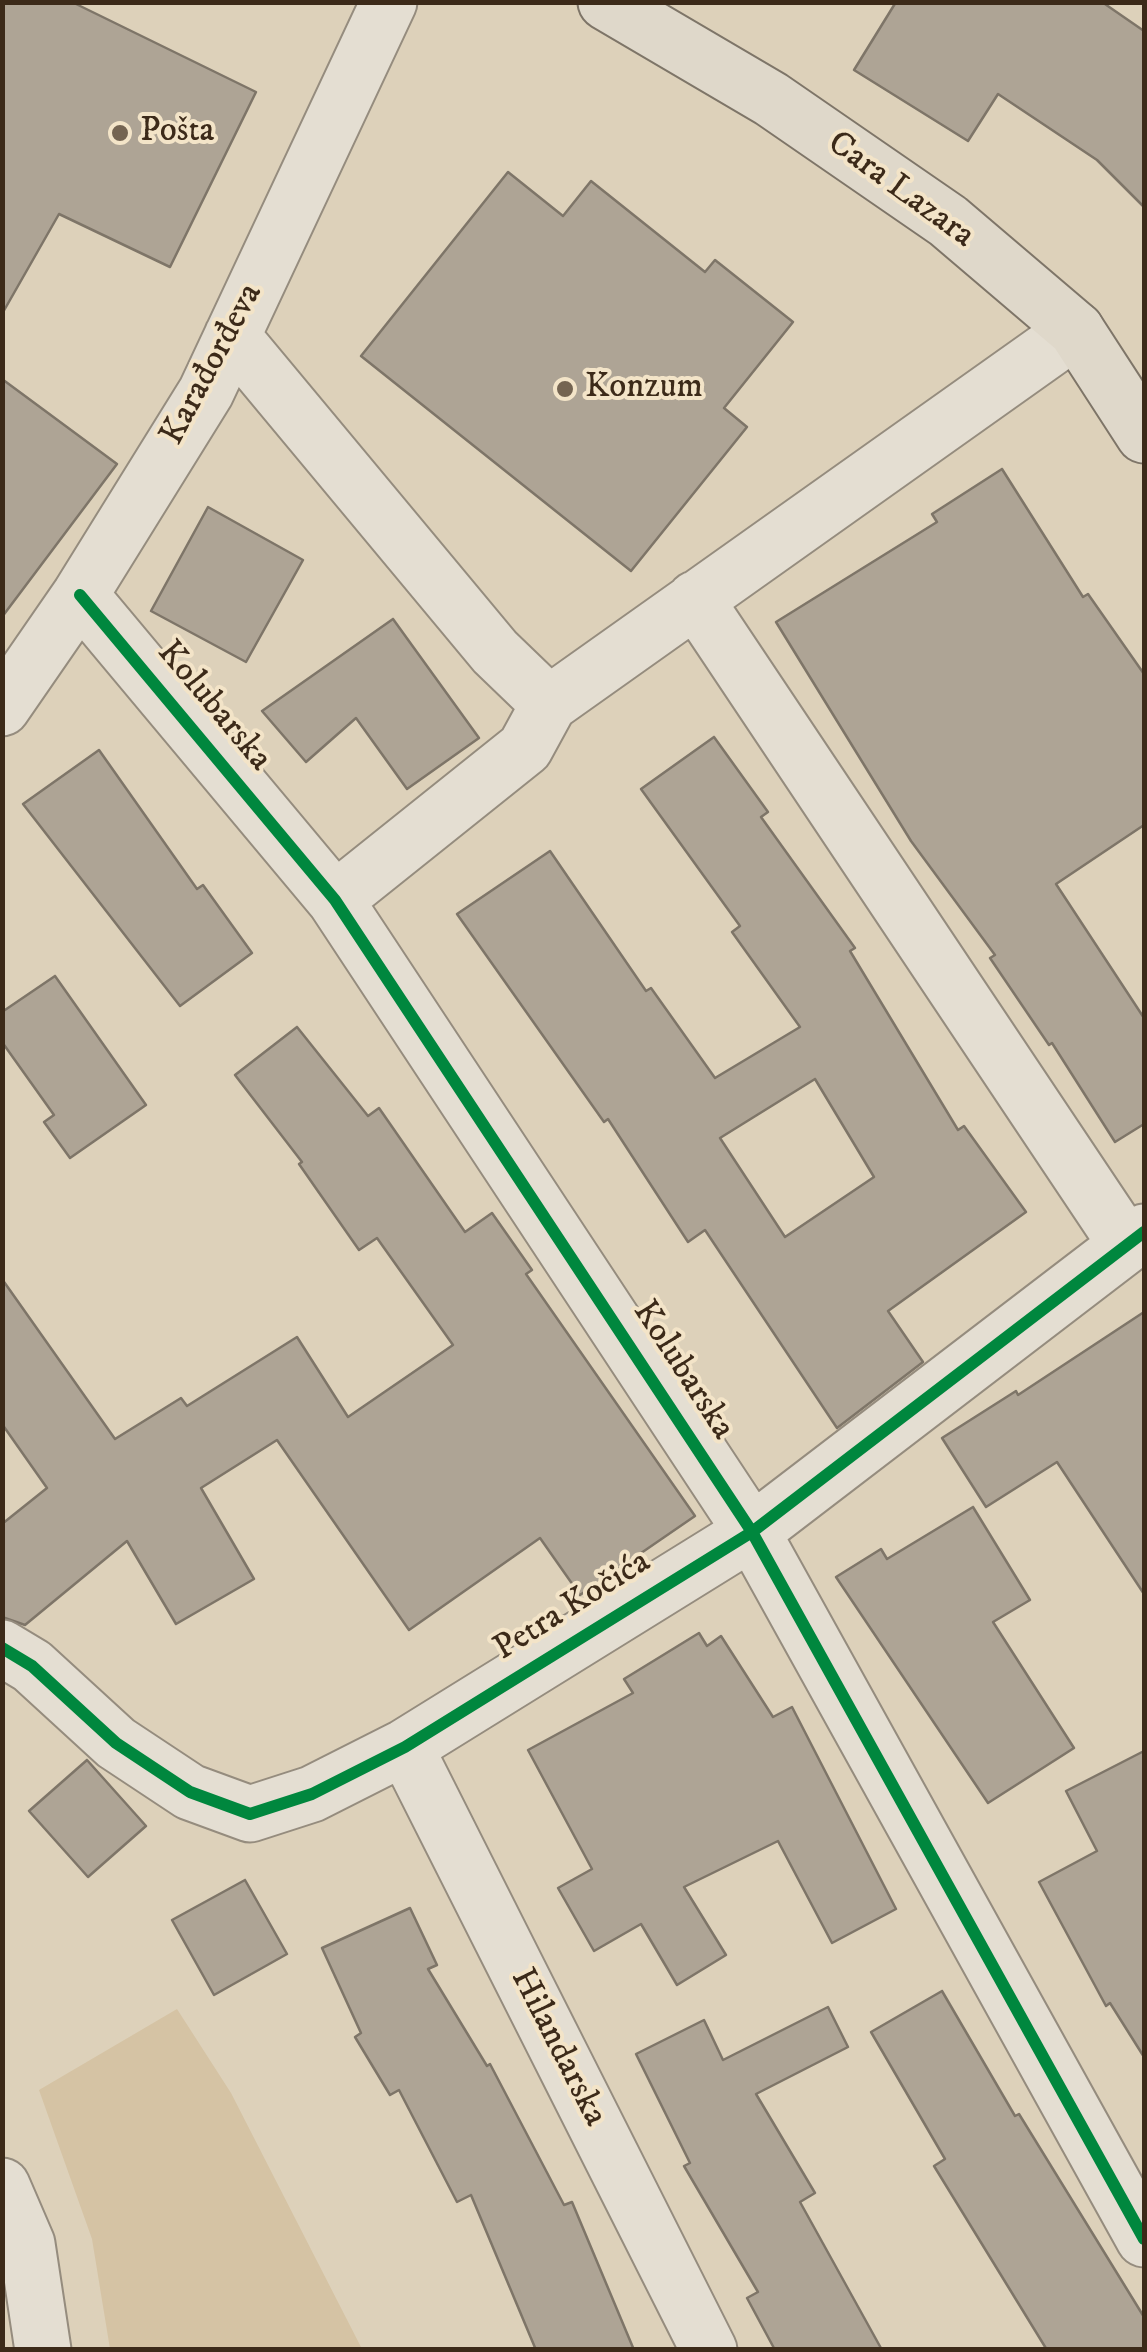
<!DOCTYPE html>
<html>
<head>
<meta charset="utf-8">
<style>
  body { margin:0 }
  #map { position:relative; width:1147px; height:2352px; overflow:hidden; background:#ddd1ba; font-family:"IM FELL DW Pica",serif }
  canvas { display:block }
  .frame { position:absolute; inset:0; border:5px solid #3c2a19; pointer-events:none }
</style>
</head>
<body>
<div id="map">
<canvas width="1147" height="2352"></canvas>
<div class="frame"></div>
</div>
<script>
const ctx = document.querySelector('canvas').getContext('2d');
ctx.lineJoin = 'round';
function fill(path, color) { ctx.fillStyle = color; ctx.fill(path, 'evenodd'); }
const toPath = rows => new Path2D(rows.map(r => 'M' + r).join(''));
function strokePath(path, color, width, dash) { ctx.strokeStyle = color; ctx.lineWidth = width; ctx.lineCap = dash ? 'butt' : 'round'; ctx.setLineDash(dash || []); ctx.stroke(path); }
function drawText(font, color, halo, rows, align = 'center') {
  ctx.font = font + ' "IM FELL DW Pica",serif'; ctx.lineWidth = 8; ctx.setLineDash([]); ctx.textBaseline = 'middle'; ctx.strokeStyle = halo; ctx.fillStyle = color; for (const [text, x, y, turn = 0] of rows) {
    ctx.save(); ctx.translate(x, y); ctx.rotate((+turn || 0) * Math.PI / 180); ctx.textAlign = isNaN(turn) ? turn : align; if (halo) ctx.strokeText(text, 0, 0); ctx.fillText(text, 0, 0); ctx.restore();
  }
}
const green = toPath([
  [177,2009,231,2093,362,2349,110,2349,92,2239,39,2090]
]);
const building = toPath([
  [2,2,72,2,256,92,170,267,59,214,2,314,2,2],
  [896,2,1102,2,1144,31,1144,207,1097,160,998,94,968,141,854,70,896,2],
  [508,172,563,216,591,181,705,272,715,260,793,322,724,408,747,427,631,571,361,356,508,172],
  [2,379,117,464,2,617,2,379],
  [1002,469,1083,597,1088,594,1144,674,1144,825,1056,884,1144,1018,1144,1124,1115,1142,1052,1043,1049,1045,990,958,995,955,911,841,776,622,937,522,932,514,1002,469],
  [208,507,303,560,246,662,151,611,208,507],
  [393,619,479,738,407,789,356,718,306,762,262,711,393,619],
  [714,737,768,812,761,817,855,948,850,951,958,1130,964,1126,1026,1212,888,1311,923,1362,837,1428,705,1230,688,1242,608,1119,604,1122,457,914,550,851,646,991,651,988,715,1078,800,1027,732,932,740,926,641,789,714,737],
  [815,1079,874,1177,785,1237,720,1138,815,1079],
  [99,750,197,889,203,885,252,953,180,1006,23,804,99,750],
  [55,976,146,1105,70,1158,44,1122,54,1115,2,1042,2,1012,55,976],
  [297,1027,368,1116,379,1108,465,1232,492,1213,532,1270,526,1274,695,1516,580,1595,540,1538,409,1630,277,1440,201,1488,254,1579,176,1624,127,1541,25,1625,2,1617,2,1524,47,1488,2,1424,2,1279,115,1439,181,1398,187,1406,297,1337,348,1417,453,1345,377,1238,359,1250,299,1164,302,1162,235,1075,297,1027],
  [1144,1312,1144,1594,1057,1462,986,1507,942,1438,1016,1391,1018,1395,1144,1312],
  [973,1507,1030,1600,993,1622,1074,1748,988,1803,836,1577,881,1549,887,1559,973,1507],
  [699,1633,707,1646,721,1636,773,1717,792,1707,896,1909,832,1943,778,1841,684,1887,726,1955,677,1985,641,1924,594,1951,558,1888,592,1869,528,1750,633,1693,624,1679,699,1633],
  [1144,1751,1144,2057,1110,2003,1106,2006,1039,1882,1097,1851,1066,1791,1144,1751],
  [87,1760,146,1826,88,1877,29,1811,87,1760],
  [245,1880,287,1954,214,1995,172,1920,245,1880],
  [410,1908,437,1965,428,1969,487,2066,490,2064,564,2205,572,2202,634,2350,536,2350,471,2195,457,2202,399,2090,390,2095,355,2037,361,2033,322,1948,410,1908],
  [942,1991,1015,2116,1019,2114,1144,2317,1144,2350,1047,2350,934,2166,945,2159,871,2032,942,1991],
  [828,2007,848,2047,756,2094,815,2193,800,2202,882,2350,775,2350,747,2298,758,2292,684,2166,690,2163,636,2054,704,2020,723,2060,828,2007]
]);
const minor = toPath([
  [232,336,495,652,549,704,1076,330],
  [80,595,335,900,752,1532,1144,2239],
  [695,599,1126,1244],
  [2,708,80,595,206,392,389,2],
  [335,900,525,748,549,704],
  [2,1648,32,1666,116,1743,190,1792,250,1814,312,1794,405,1747,752,1532,1144,1232],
  [405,1747,709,2350],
  [2,2186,27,2244,43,2350]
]);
const major = toPath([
  [606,2,771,99,948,221,1076,330,1144,435]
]);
const cycleway = toPath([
  [80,595,335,900,752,1532,1144,2239],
  [2,1648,32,1666,116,1743,190,1792,250,1814,312,1794,405,1747,752,1532,1144,1232]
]);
const markers = [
  [120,133,10,"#746451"],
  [565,389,10,"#746451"]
];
const poiNames = [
  ["Pošta",140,133],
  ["Konzum",585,389]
];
const streetNames = [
  ["Cara Lazara",900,191,36],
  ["Karađorđeva",213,365,-62],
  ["Kolubarska",213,707,50],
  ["Kolubarska",682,1371,57],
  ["Petra Kočića",573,1607,-32],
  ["Hilandarska",557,2048,63]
];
fill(green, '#d5c3a4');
fill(building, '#aea495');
strokePath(building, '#7e7568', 2.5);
strokePath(minor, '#958c7e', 59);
strokePath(major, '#7e7568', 59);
strokePath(minor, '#e4ded2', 55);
strokePath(major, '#dfd8ca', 55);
strokePath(cycleway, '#00873e', 12);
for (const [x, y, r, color] of markers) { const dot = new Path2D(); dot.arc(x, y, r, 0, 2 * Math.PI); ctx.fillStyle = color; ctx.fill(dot); strokePath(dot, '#f3e4c8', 4); }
drawText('35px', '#3c2a19', '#f3e4c8', poiNames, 'left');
drawText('35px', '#3c2a19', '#f3e4c8', streetNames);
</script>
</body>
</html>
